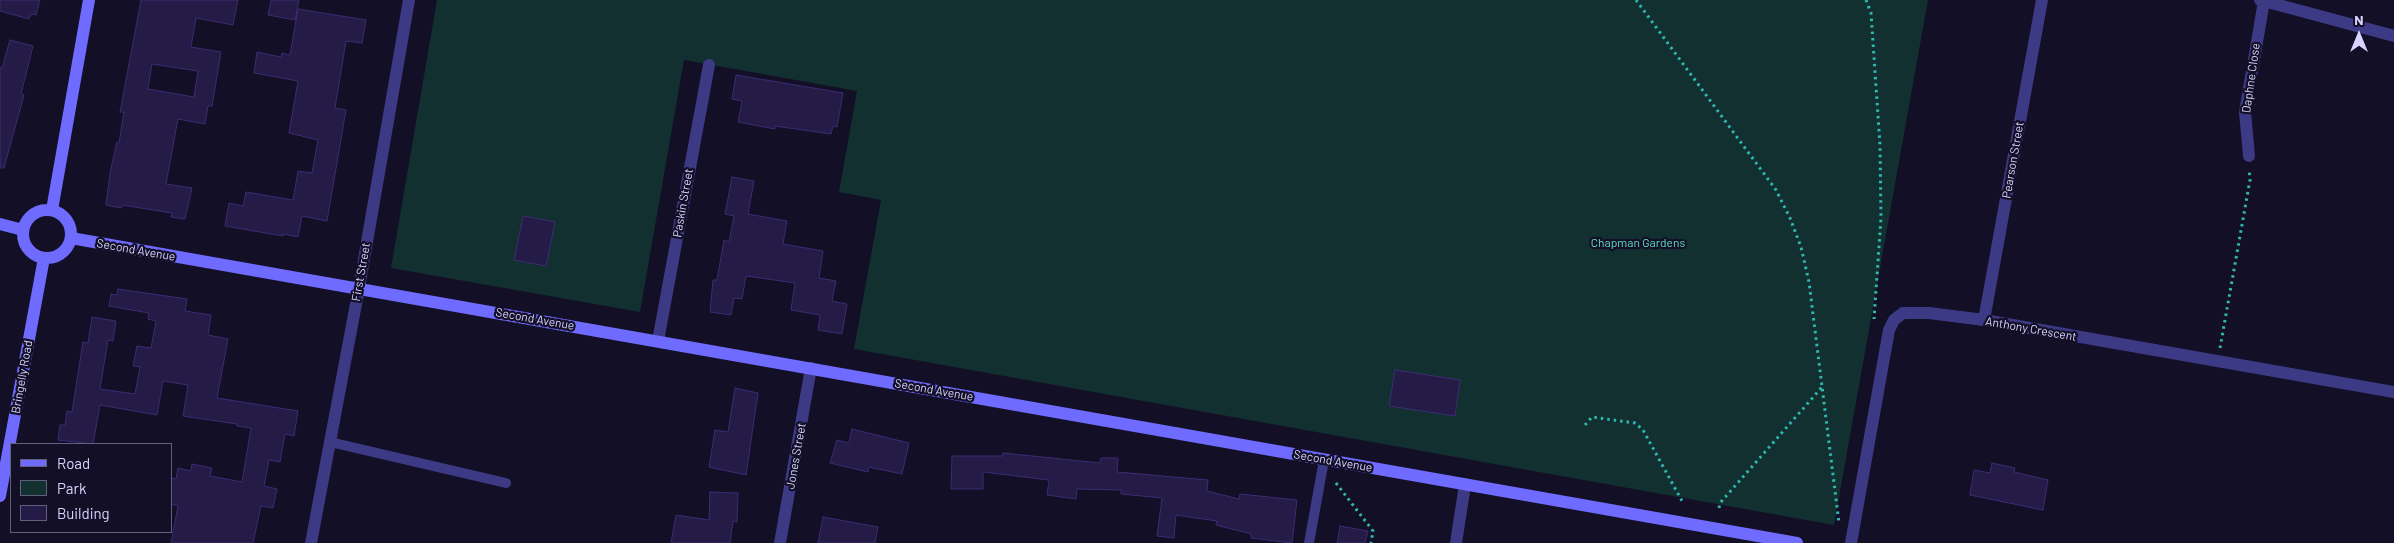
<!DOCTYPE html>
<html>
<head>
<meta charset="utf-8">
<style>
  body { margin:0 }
  #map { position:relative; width:2394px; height:543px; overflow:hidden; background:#130f26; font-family:Barlow,sans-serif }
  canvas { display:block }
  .legend { position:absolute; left:10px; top:443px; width:162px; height:90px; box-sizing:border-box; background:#130f26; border:1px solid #625e7d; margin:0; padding:6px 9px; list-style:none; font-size:15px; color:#d9d4ff }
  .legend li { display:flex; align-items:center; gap:10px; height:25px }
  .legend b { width:25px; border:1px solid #625e7d }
  .north { position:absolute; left:2334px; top:10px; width:50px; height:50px; -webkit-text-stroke:4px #130f26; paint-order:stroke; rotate:0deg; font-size:14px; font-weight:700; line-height:20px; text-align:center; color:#d9d4ff }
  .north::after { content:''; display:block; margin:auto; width:18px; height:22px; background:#d9d4ff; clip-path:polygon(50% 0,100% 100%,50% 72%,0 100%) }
</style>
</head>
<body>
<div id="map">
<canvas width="2394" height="543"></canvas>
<ul class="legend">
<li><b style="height:6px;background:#6f6bff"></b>Road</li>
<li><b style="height:14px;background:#12302f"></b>Park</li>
<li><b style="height:14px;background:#241b47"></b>Building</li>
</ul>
<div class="north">N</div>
</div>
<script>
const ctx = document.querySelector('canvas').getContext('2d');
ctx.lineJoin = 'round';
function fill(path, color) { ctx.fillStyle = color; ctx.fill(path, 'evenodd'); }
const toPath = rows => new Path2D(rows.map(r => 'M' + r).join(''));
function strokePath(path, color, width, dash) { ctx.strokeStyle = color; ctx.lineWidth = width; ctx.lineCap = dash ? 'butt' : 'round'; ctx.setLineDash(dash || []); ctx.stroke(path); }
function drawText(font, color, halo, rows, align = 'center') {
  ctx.font = font + ' Barlow,sans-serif'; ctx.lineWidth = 4.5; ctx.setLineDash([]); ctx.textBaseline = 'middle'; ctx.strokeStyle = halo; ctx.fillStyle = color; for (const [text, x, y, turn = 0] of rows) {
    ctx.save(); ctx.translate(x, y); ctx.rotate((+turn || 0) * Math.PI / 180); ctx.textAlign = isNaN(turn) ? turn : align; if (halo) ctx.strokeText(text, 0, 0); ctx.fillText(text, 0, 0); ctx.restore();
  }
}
const green = toPath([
  [437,0,1928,0,1834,525,854,349,881,200,839,192,857,91,684,60,640,312,391,268]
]);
const building = toPath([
  [0,0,40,0,36,15,31,14,29,19,0,11,0,0],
  [141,0,238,0,233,25,196,18,191,47,221,52,212,106,208,106,205,124,178,119,166,184,192,188,185,219,171,217,172,213,122,205,121,208,106,205,110,173,117,142,119,143,124,112,120,112,141,0],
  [152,64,198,71,194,97,148,89,152,64],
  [271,0,299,0,295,20,268,15,271,0],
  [298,9,366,20,362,43,346,41,335,108,346,110,327,221,302,216,298,237,283,234,283,236,225,226,229,203,243,206,246,192,293,200,298,171,312,173,318,140,289,133,298,81,254,73,257,52,281,57,282,53,290,55,298,9],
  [10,40,33,46,21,94,24,95,4,168,0,168,0,67,2,68,10,40],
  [736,75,843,93,837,127,833,126,831,134,775,126,775,129,738,122,742,101,732,99,736,75],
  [732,177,754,181,748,214,787,221,783,244,823,251,819,278,836,281,832,301,847,304,842,334,818,330,820,315,791,310,795,283,746,276,742,299,734,298,731,315,710,312,713,280,717,280,724,240,729,242,734,216,725,214,732,177],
  [523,216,555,222,546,266,514,260,523,216],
  [118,289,187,299,185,311,211,315,208,335,228,339,217,398,298,411,294,436,285,434,280,462,269,460,264,486,277,489,273,508,261,506,253,543,171,543,178,506,171,504,171,478,176,479,178,468,191,471,192,464,212,468,210,476,242,482,251,428,237,426,237,424,183,416,188,385,163,381,157,415,100,405,93,444,58,440,60,425,65,425,67,411,72,412,83,342,88,343,92,317,116,321,113,341,108,340,100,389,135,394,140,367,133,366,137,346,151,348,156,321,148,319,149,313,109,306,111,294,117,295,118,289],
  [1395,370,1460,380,1455,416,1389,406,1395,370],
  [735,388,758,393,746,475,709,467,715,430,728,432,735,388],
  [852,429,909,443,902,474,869,467,868,472,830,463,837,440,849,443,852,429],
  [1003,453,1100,463,1101,458,1118,458,1117,472,1208,480,1207,491,1239,499,1240,494,1297,500,1292,543,1251,538,1251,534,1216,525,1217,521,1176,515,1174,538,1157,536,1162,498,1121,494,1121,490,1077,489,1076,499,1047,495,1049,480,983,472,983,489,951,489,952,456,1003,456,1003,453],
  [1992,463,2015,468,2014,472,2048,480,2043,510,1970,495,1974,470,1990,473,1992,463],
  [710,492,738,493,737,522,733,521,730,543,671,543,676,515,709,520,710,492],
  [823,517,878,527,875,543,818,543,823,517],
  [1340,526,1368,531,1365,543,1337,543,1340,526]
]);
const path = toPath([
  [1636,0,1776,190,1790,218,1801,247,1809,282,1839,523],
  [1866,0,1871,13,1880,145,1881,218,1874,319],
  [2220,348,2250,180,2249,169],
  [1585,425,1592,417,1635,423,1643,430,1682,501],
  [1336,483,1373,531,1371,543],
  [1719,508,1720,503,1823,386]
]);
const lane = toPath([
  [330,442,506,483],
  [1309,543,1324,460]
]);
const street = toPath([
  [2260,0,2394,36],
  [2249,156,2245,112,2264,1],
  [1984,320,2042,0],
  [658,341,709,65],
  [311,543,359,288,409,0],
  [780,543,811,368],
  [1456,543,1465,485],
  [1851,543,1889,330,1894,320,1903,313,1929,313,1984,320,2394,392]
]);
const secondary = toPath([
  '23 234a24 24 0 1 1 48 0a24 24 0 1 1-48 0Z',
  [52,210,89,0],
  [0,224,23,230],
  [71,238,1797,543],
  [0,496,44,258]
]);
const streetNames = [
  ["Daphne Close",2251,78,-82],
  ["Pearson Street",2013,160,-80],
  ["Paskin Street",683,203,-80],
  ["Second Avenue",136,250,10],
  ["First Street",361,272,-80],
  ["Second Avenue",535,319,10],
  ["Anthony Crescent",2031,329,10],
  ["Bringelly Road",22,377,-80],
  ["Second Avenue",934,390,10],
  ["Jones Street",796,456,-80],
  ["Second Avenue",1333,461,10]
];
const parkNames = [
  ["Chapman Gardens",1638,243]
];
fill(green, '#12302f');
fill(building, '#241b47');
strokePath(building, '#3b2d73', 1);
strokePath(path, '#2fb8b0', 3, [2.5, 4]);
strokePath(lane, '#3d3a85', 10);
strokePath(street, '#3d3a85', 12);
strokePath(secondary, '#6f6bff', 12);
drawText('12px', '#d9d4ff', '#130f26', streetNames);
drawText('12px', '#5fe0c0', '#130f26', parkNames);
</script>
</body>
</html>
